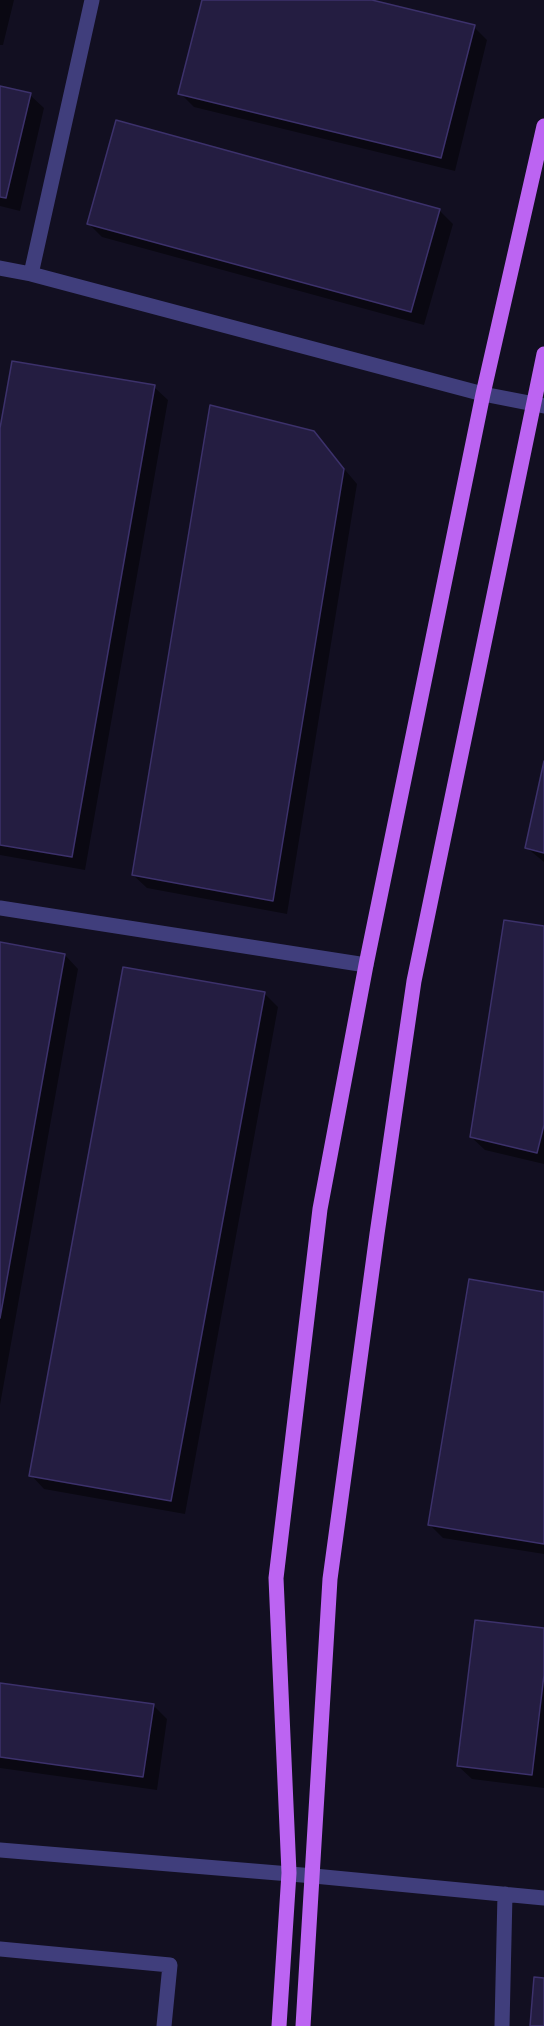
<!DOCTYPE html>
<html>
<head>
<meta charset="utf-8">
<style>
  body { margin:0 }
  canvas { display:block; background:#120f21 }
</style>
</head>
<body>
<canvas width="544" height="2026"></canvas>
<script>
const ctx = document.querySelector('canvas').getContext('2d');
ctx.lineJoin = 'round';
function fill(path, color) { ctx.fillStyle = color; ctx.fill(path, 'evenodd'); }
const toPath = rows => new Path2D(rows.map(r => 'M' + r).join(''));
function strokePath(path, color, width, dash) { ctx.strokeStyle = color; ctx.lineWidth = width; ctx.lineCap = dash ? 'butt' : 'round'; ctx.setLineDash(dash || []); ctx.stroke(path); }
const shadow = toPath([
  [0,0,14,0,3,45,0,45],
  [203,0,366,0,474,27,487,40,455,171,194,107,180,93],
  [0,88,30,95,44,108,20,211,0,206],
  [439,210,453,224,424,325,102,237,89,224],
  [154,387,168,400,85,870,0,855,0,436],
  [313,432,357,484,287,914,147,888,133,875],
  [544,768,544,862,527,848],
  [544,928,544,1164,485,1150,471,1137],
  [0,944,65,955,78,969,0,1405],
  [264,993,278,1007,185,1514,44,1489,31,1475],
  [544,1293,544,1554,443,1538,430,1525],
  [544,1630,544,1788,472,1779,458,1766],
  [0,1684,153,1705,167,1719,157,1790,0,1768]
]);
const building = toPath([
  [202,0,372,0,475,25,441,158,178,94,202,0],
  [0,86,31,93,6,198,0,197,0,86],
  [116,120,440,209,411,312,87,224,116,120],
  [12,361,155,385,72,857,0,845,0,428,12,361],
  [210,405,314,431,344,469,273,901,132,875,210,405],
  [544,761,544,853,525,848,544,761],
  [504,920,544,926,544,1125,537,1153,470,1137,504,920],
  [0,942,65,954,0,1318,0,942],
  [123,967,265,992,171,1501,29,1476,123,967],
  [469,1279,544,1292,544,1544,428,1525,469,1279],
  [475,1620,544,1628,544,1675,532,1775,457,1766,475,1620],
  [0,1683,154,1704,143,1777,0,1757,0,1683],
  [534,1977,544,1978,544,2026,530,2026,534,1977]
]);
const minor = toPath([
  [0,268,31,274,483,394,544,406],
  [31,274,92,0],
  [0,908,366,965],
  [0,1850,314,1876,544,1898],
  [0,1949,170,1965,164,2026],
  [502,2026,505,1894]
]);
const major = toPath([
  [279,2026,289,1873,276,1578,320,1209,366,965,483,394,544,126],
  [303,2026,330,1579,377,1234,414,981,544,354]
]);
fill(shadow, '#0007');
fill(building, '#241d41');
strokePath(building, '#3c316b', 1.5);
strokePath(minor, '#403e7c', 15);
strokePath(major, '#bc64f2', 15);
</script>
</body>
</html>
